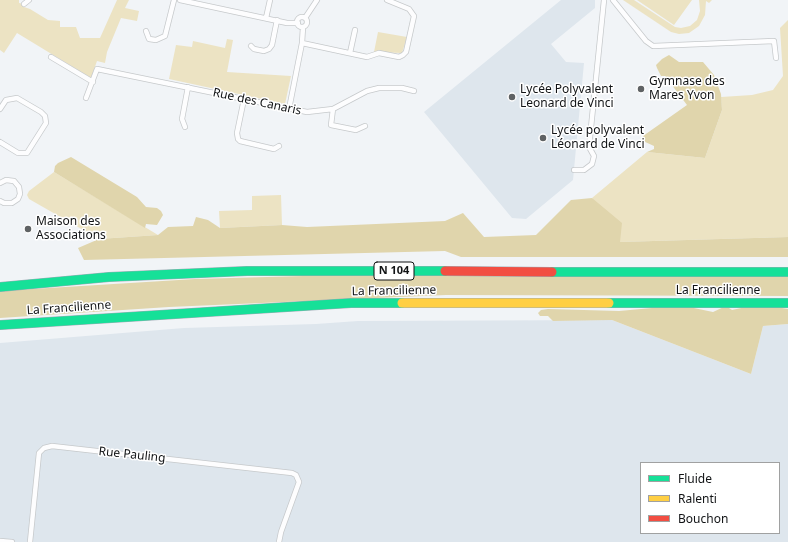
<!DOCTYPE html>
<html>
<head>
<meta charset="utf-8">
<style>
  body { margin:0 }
  #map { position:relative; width:788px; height:542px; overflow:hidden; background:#f1f4f7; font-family:"Noto Sans",sans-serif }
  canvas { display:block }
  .legend { position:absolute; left:640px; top:462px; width:140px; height:72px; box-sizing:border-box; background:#fff; border:1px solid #a0a1a1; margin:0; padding:5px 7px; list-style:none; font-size:12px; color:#111315 }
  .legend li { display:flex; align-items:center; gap:8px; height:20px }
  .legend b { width:20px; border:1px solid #a0a1a1 }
</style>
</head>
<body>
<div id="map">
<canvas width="788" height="542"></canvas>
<ul class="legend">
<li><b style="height:5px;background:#16e098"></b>Fluide</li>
<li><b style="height:5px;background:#ffcf43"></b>Ralenti</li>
<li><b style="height:5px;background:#f24e42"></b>Bouchon</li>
</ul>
</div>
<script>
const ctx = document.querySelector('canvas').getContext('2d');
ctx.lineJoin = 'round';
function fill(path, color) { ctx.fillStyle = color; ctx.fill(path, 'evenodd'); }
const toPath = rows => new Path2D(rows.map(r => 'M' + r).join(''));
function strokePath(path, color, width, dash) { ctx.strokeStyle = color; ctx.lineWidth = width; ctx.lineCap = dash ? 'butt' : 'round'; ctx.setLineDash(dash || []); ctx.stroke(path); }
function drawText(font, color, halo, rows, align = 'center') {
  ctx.font = font + ' "Noto Sans",sans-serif'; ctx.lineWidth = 3; ctx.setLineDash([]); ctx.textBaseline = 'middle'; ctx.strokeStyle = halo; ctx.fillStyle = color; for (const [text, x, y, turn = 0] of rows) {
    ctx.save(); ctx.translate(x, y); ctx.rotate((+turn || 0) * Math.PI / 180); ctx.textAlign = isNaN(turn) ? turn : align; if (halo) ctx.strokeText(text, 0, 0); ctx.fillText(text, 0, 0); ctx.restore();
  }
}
const built = toPath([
  [561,0,595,0,595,8,551,44,566,62,584,63,573,180,526,219,512,218,424,112],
  [612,320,751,374,763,326,788,324,788,542,0,542,0,343,184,328,316,324,358,321],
  [641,463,779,463,779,533,641,533]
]);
const green = toPath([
  [0,0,19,0,19,3,24,4,24,7,30,9,48,20,60,21,60,27,76,27,80,38,100,38,117,0,129,0,125,8,139,11,137,21,121,18,107,52,105,63,97,61,91,78,17,33,4,53,0,50],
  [623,0,634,0,675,27,681,28,690,26,697,20,700,11,699,0,712,0,709,3,706,1,705,15,699,26,689,33,679,34,671,32],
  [637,0,692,0,674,25],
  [788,20,788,237,620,242,592,198,647,152,705,158,722,110,721,97,752,95,773,90,783,76,780,28],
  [378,32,407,37,402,53,374,52],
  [227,39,233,40,227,72,291,76,285,104,169,79,176,45,192,47,193,41,225,48],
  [54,172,158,235,99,239,29,199,27,195,29,191],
  [281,195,282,225,220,228,219,211,252,210,252,196]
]);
const forest = toPath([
  [669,55,679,62,703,62,714,75,721,94,722,110,705,158,647,152,654,149,654,146,643,141,643,136,687,105,665,76,661,76,657,68,656,65,662,59],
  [71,157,137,197,146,207,157,208,161,211,163,215,157,225,146,224,145,228,54,172,55,166,58,163],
  [592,198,622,223,620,242,788,237,788,257,461,257,445,251,84,260,78,248,99,239,158,235,168,227,193,226,196,217,208,220,220,228,282,225,307,227,445,221,463,213,484,237,536,235,571,200],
  [788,275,788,296,446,295,169,307,0,318,0,291,195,279,303,276],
  [674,306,689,307,713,312,726,306,732,310,746,307,776,307,788,309,788,324,763,326,751,374,612,320,553,321,548,316,540,316,538,313,541,310,548,309,619,311]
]);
const street = toPath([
  [180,0,287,23,298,23],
  [613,0,646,41,653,46,774,41,776,58],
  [24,4,29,0],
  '297 22a5 5 0 1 1 10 0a5 5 0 1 1-10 0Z',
  [266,18,270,0],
  [305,18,317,0],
  [146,31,149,39,156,40,165,36,174,0],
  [302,43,367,57,379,53,399,57,403,55,406,52,414,16,409,9,387,0],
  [251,46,254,49,264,51,269,49,272,45,277,20],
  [350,53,355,30],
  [51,57,93,82],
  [86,98,97,69,307,112,333,109,367,91,379,88,402,88,414,91],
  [244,99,237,133,238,139,240,141,274,149,279,146],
  [0,109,6,100,17,98,41,112,45,116,46,123,27,153,18,153,0,142],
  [289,109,302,43,303,27],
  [333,109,331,125,356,130,365,126],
  [185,127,182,119,188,87],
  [574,170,584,170,592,164,594,156,589,147,604,0],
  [0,183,6,180,14,181,19,187,20,194,18,199,12,203,4,203,0,201],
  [0,541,12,542],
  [30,542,39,453,44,448,52,446,292,473,296,475,299,482,281,532,279,542]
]);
const fast = toPath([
  [552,272,788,272],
  [0,287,109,277,247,271,445,271],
  [609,303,788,303],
  [0,325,351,303,402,303]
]);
const slow = toPath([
  [402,303,609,303]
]);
const jam = toPath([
  [445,271,552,272]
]);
const markers = [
  [641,89,4,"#5f6264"],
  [512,97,4,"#5f6264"],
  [543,138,4,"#5f6264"],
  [28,229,4,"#5f6264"]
];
const shields = [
  [394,271,40]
];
const shieldNames = [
  ["N 104",394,271]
];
const poiNames = [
  ["Gymnase des",649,82],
  ["Mares Yvon",649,96],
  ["Lycée Polyvalent",520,90],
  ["Leonard de Vinci",520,104],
  ["Lycée polyvalent",551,131],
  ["Léonard de Vinci",551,145],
  ["Maison des",36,222],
  ["Associations",36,236]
];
const streetNames = [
  ["Rue des Canaris",257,102,12],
  ["La Francilienne",394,291,-1],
  ["La Francilienne",718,291],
  ["La Francilienne",69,308,-4],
  ["Rue Pauling",132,455,6]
];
fill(built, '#dee6ed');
fill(green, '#ece3c3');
fill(forest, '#e0d5ac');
strokePath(street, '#c6c9cb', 6);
strokePath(fast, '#9caab4', 10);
strokePath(slow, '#9caab4', 10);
strokePath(jam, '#9caab4', 10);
strokePath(street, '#fdfdfe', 4.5);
strokePath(fast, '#16e098', 9);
strokePath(slow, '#ffcf43', 9);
strokePath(jam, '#f24e42', 9);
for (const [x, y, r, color] of markers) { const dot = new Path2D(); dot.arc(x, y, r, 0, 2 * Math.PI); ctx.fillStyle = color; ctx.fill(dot); strokePath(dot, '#fff', 1.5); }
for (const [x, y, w] of shields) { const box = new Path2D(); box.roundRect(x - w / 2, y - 9, w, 18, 3); ctx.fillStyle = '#fff'; ctx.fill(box); strokePath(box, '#111315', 1); }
drawText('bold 11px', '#111315', null, shieldNames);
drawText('12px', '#111315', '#fff', poiNames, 'left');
drawText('12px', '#111315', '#fff', streetNames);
</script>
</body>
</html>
